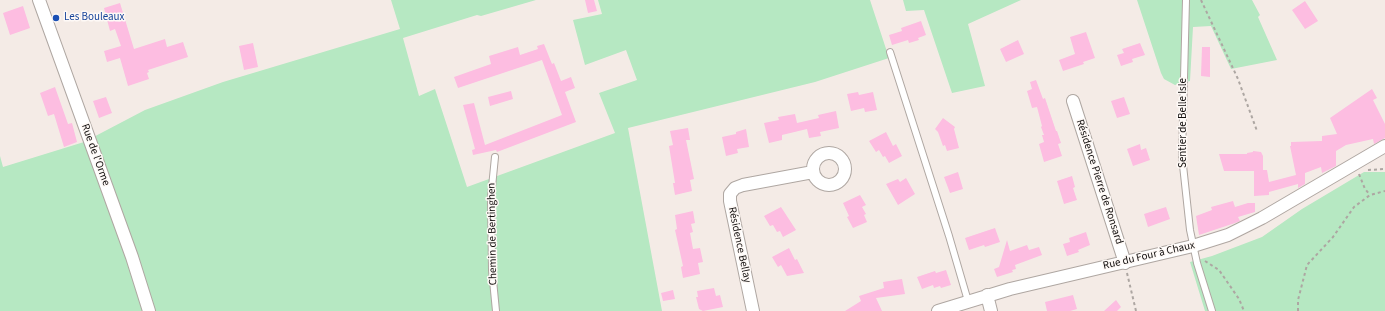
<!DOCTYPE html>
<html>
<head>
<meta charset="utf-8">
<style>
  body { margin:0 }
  canvas { display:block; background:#f4ebe6 }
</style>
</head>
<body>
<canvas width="1385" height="311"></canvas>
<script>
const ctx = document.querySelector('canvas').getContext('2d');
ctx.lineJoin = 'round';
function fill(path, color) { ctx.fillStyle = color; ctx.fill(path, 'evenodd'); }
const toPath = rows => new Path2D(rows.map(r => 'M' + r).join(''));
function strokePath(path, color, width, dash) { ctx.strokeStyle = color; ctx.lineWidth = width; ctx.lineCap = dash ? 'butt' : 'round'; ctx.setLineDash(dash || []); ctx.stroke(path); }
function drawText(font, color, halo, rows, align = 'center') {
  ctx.font = font + ' "Source Sans 3",sans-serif'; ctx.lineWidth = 3; ctx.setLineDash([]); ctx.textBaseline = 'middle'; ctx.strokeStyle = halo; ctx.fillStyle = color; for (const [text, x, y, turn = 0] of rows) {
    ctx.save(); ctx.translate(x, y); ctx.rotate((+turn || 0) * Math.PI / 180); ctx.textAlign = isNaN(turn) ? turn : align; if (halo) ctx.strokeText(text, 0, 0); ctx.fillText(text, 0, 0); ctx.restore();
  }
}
const green = toPath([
  [391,0,536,0,481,16,477,15,403,38,419,96,435,89,467,187,615,133,599,93,637,80,626,50,585,65,573,20,602,14,598,0,870,0,889,58,815,82,628,128,662,311,0,311,0,156,3,167,84,142,145,110,223,82,400,29],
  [903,0,1021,0,968,24,985,86,952,93,924,10,906,11],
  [1137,0,1252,0,1260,15,1258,17,1277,60,1231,69,1211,26,1193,27,1190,81,1175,85,1164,79,1161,73],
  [1364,172,1385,172,1385,311,1205,311,1190,262,1212,256,1262,237,1302,209]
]);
const building = toPath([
  [585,0,594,0,597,11,588,13],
  [1305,1,1318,21,1305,29,1292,10],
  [120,3,134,49,165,39,167,47,183,42,188,57,148,70,149,72,147,73,149,79,128,86,120,58,107,62,104,51,121,46,115,29,110,31,104,8],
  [23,6,30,28,10,35,3,13],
  [921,21,926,35,918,38,919,40,909,43,908,40,892,45,889,35,902,31,901,28],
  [1086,32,1095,58,1083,62,1084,64,1063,71,1059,60,1075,54,1070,37],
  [1018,40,1024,54,1006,62,1000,49],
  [253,43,258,67,244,70,239,46],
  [1140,43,1145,55,1132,59,1133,62,1121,66,1117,55,1124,53,1122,49],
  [544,44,552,64,554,63,561,81,571,77,575,88,565,92,576,122,497,152,496,150,473,155,472,150,475,149,463,105,474,103,485,145,562,115,542,60,458,88,454,77,491,64,489,56,518,47,520,55,538,49,537,46],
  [1202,47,1210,47,1210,77,1201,76],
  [1036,80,1043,99,1045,98,1056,131,1057,131,1061,143,1058,144,1062,156,1044,162,1039,144,1044,142,1042,135,1044,135,1041,127,1042,126,1037,107,1032,108,1027,91,1032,89,1030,82],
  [55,87,68,124,72,123,77,142,64,147,54,114,48,116,40,93],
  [1372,89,1377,98,1373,100,1385,124,1385,138,1374,144,1373,139,1346,145,1336,151,1336,166,1322,173,1321,167,1305,173,1305,184,1298,188,1298,184,1269,192,1269,195,1254,196,1254,171,1224,171,1219,154,1247,154,1247,153,1253,152,1253,151,1261,152,1263,156,1263,170,1267,170,1269,182,1296,175,1290,146,1291,146,1291,142,1322,141,1322,136,1337,134,1330,118],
  [511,91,513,99,490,106,488,97],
  [858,92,859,95,873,92,877,110,865,112,864,108,851,111,847,94],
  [106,97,112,113,99,118,93,101],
  [1124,97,1130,114,1117,118,1111,101],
  [836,111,839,128,820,132,821,136,809,138,807,129,782,135,782,140,769,143,764,123,779,120,778,117,795,114,797,123,819,118,818,115],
  [943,118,955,127,954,129,959,148,947,151,945,145,943,146,938,132,935,129],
  [688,128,690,140,686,140,694,179,690,180,692,191,675,195,673,183,675,183,669,146,673,145,670,131],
  [746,129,749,147,737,149,738,153,726,156,722,137,736,134,736,132],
  [886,132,893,146,896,144,902,156,889,163,885,156,883,157,879,150,876,152,869,141],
  [1140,144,1141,150,1146,148,1150,160,1133,166,1127,149],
  [958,172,963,189,950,193,944,177],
  [1072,176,1075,187,1073,188,1077,200,1064,204,1057,181],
  [906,178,915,194,898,205,886,184,898,179,900,182],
  [860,195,866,205,862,207,866,214,864,215,867,222,853,228,847,217,849,216,843,203],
  [1233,201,1235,207,1248,203,1255,203,1255,212,1238,217,1240,221,1235,223,1199,235,1196,216,1212,210,1211,207],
  [781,207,796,230,783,237,780,231,777,232,773,225,770,226,764,216],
  [1166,207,1170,219,1148,227,1144,214],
  [693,211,695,223,691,224,693,232,690,233,693,249,700,248,703,262,698,263,700,274,683,278,681,267,683,266,675,230,677,229,675,215],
  [995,228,1000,242,985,247,984,245,969,250,965,238],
  [1086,232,1090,245,1078,250,1079,252,1067,256,1063,244,1070,242,1069,238],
  [1007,240,1010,251,1027,245,1029,250,1039,247,1042,255,1015,265,1016,269,1012,270,1013,272,997,277,994,269,999,267],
  [789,248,795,260,797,259,804,273,787,276,781,265,778,267,772,257],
  [946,270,951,285,941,288,940,286,934,288,933,285,922,289,917,277,935,271,936,273],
  [902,279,905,294,876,298,882,311,845,311,861,301,859,296,884,288,883,282],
  [714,288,716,296,720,295,723,307,703,311,699,309,696,297,698,297,697,291],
  [673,290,675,299,663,301,661,293],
  [1073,295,1077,309,1070,311,1047,311,1045,302],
  [1116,300,1121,307,1117,311,1104,311]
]);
const path = toPath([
  [1201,0,1238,79,1257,131],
  [1368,170,1385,169],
  [1359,174,1365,189,1370,195],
  [1205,261,1219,270,1239,299,1244,311],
  [1127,273,1136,311],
  [1298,311,1298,300,1307,265,1333,237,1354,207,1370,195,1385,191]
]);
const lane = toPath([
  [1186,0,1182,156,1190,230,1197,263,1212,311],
  [890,52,949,236,968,301],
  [495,157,491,197,492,270,496,311]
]);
const street = toPath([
  [39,0,132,257,149,311],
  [1073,101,1125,263],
  '813 169a16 16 0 1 1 32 0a16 16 0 1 1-32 0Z',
  [987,295,991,311],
  [753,311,730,201,730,194,735,188,743,185,813,172],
  [938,311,1010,289,1193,246,1228,235,1262,218,1385,146]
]);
const markers = [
  [56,18,4,"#1a4fb4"]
];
const transitNames = [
  ["Les Bouleaux",64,18]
];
const streetNames = [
  ["Sentier de Belle Isle",1184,123,-90],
  ["Rue de l'Orme",95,155,70],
  ["Résidence Pierre de Ronsard",1099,182,72],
  ["Chemin de Bertinghen",493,234,-91],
  ["Résidence Bellay",739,245,78],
  ["Rue du Four à Chaux",1149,256,-13]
];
fill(green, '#b6e8c2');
fill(building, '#fdbde1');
strokePath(lane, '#afa7a2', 8);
strokePath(street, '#afa7a2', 14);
strokePath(path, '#ada6a2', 2, [3, 3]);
strokePath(lane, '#fff', 6);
strokePath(street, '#fff', 12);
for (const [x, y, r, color] of markers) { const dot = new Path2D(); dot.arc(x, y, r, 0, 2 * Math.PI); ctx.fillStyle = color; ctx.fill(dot); strokePath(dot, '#fef9f6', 1.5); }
drawText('11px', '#164399', '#fef9f6', transitNames, 'left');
drawText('11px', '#110e0d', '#fef9f6', streetNames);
</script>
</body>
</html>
